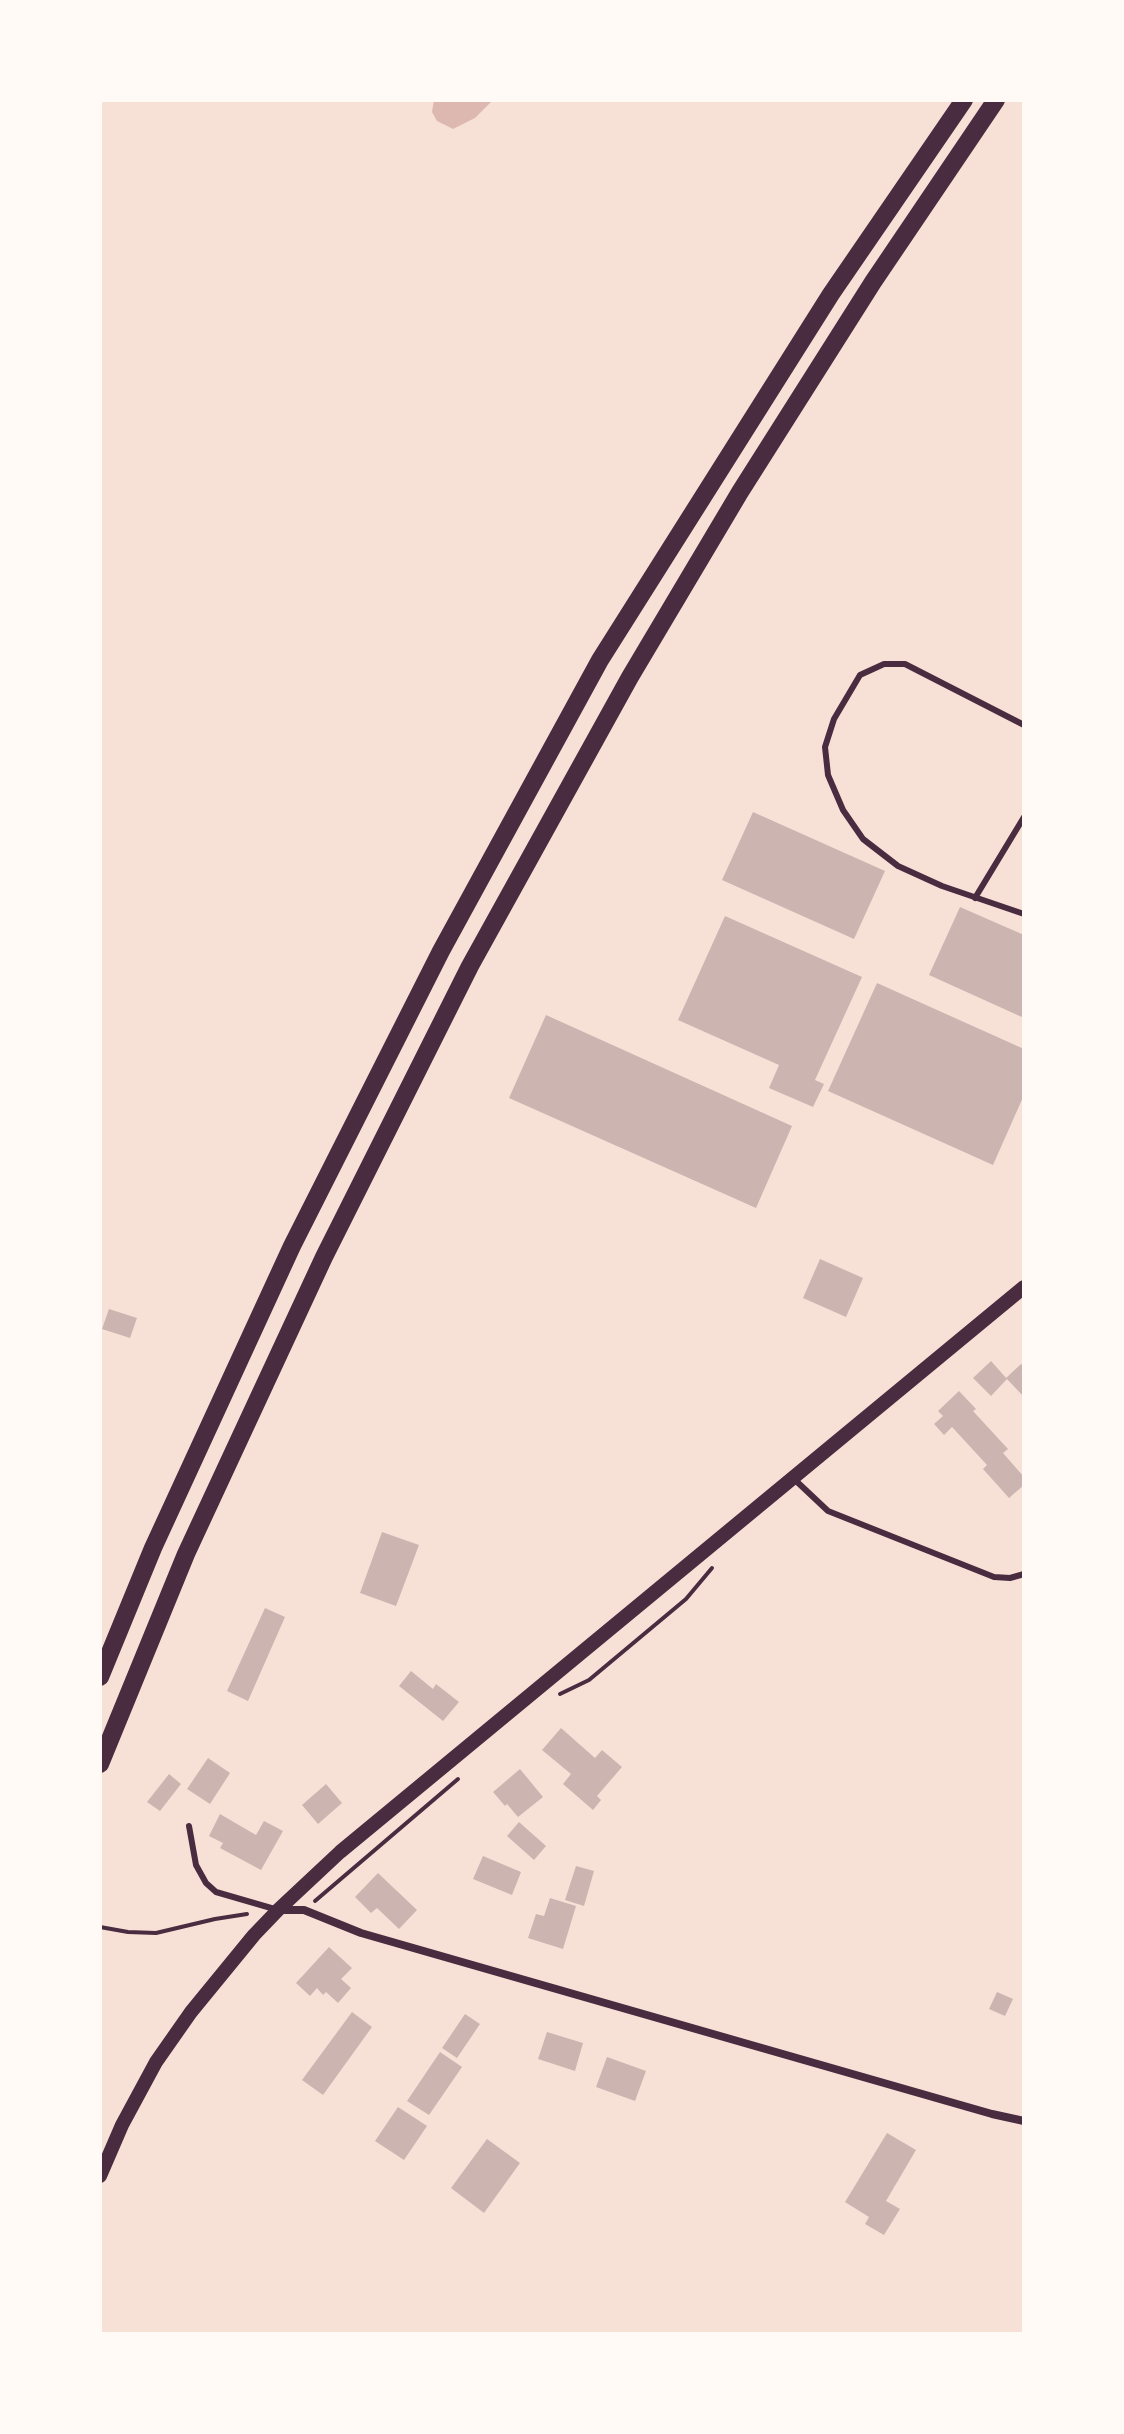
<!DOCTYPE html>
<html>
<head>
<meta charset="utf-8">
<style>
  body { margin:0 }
  #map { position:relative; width:1124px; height:2434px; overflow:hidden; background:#f7e1d7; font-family:"Titillium Web",sans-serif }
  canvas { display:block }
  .frame { position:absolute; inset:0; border:102px solid #fffaf5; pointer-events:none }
</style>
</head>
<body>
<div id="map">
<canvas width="1124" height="2434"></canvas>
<div class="frame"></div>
</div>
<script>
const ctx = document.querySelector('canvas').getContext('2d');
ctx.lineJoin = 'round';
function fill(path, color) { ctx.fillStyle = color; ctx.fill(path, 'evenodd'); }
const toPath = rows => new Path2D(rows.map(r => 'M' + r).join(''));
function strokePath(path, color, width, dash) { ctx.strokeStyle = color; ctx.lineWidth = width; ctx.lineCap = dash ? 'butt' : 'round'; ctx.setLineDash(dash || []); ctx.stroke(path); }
const water = toPath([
  [434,100,493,100,475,118,453,129,437,121,432,112]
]);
const building = toPath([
  [753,812,885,871,854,939,722,880],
  [960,907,1024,935,1024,1018,929,975],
  [725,916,862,977,815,1080,824,1084,813,1107,769,1088,779,1065,678,1020],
  [877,983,1024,1049,1024,1095,993,1165,828,1091],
  [546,1015,792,1126,756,1208,509,1098],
  [820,1259,863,1278,846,1317,803,1298],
  [109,1309,137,1318,130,1338,102,1329],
  [991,1361,1007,1379,991,1396,973,1378],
  [1021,1364,1024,1367,1024,1397,1006,1378],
  [959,1391,976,1409,973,1411,1008,1449,1003,1453,1024,1477,1024,1485,1009,1498,983,1469,987,1465,952,1427,944,1435,934,1424,943,1416,938,1411],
  [382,1532,419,1545,396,1606,360,1593],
  [265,1608,285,1617,248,1701,227,1691],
  [411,1671,433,1689,436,1684,459,1702,443,1721,399,1686],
  [561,1728,595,1758,602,1750,622,1767,597,1796,601,1800,593,1810,563,1784,571,1774,542,1750],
  [208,1758,230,1773,210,1804,187,1789],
  [520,1769,543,1797,518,1817,507,1804,505,1806,493,1792],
  [169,1774,181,1784,160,1811,147,1802],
  [326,1784,342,1803,318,1824,302,1805],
  [220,1814,256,1835,264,1821,283,1831,261,1870,220,1848,223,1843,209,1836],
  [519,1822,546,1846,534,1860,507,1836],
  [483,1856,521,1872,512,1895,473,1879],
  [576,1866,594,1871,584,1906,565,1900],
  [378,1873,417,1910,399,1929,377,1908,371,1913,355,1897],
  [550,1898,576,1906,563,1949,528,1938,536,1914,544,1916],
  [329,1947,352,1968,341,1979,351,1988,338,2003,326,1992,323,1995,317,1988,310,1996,296,1983],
  [997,1992,1013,1999,1005,2016,989,2009],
  [352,2012,372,2027,323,2095,302,2080],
  [465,2014,480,2024,457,2058,442,2048],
  [547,2032,583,2043,575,2071,538,2059],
  [440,2052,462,2067,429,2115,407,2101],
  [607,2057,646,2071,635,2101,596,2087],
  [398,2107,427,2126,404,2160,375,2141],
  [887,2133,916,2150,886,2201,900,2209,884,2235,865,2224,869,2217,845,2202],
  [487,2139,520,2163,484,2213,451,2188]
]);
const path = toPath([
  [560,1694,589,1680,686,1599,712,1568],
  [315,1901,458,1779],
  [100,1927,128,1932,156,1933,215,1919,247,1914]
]);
const service = toPath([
  [1024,725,905,664,884,664,860,675,834,719,825,747,828,775,843,810,863,839,898,866,942,886,1024,914],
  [975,898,1024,817],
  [794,1479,828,1511,994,1577,1010,1578,1024,1574],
  [189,1826,196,1865,206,1883,216,1892,278,1910]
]);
const minor = toPath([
  [279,1910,304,1910,361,1933,992,2114,1024,2121]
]);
const tertiary = toPath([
  [100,2176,122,2125,156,2062,191,2012,254,1935,278,1910,340,1852,1024,1287]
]);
const trunk = toPath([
  [100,1677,153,1548,292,1246,441,951,600,660,831,294,964,100],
  [100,1764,186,1554,324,1257,470,966,630,677,740,492,873,282,996,100]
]);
fill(water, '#dcb8b0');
fill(building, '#ccb4b1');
strokePath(path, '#4a2c40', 4);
strokePath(service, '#4a2c40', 6);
strokePath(minor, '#4a2c40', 8);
strokePath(tertiary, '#4a2c40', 14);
strokePath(trunk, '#4a2c40', 18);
</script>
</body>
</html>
